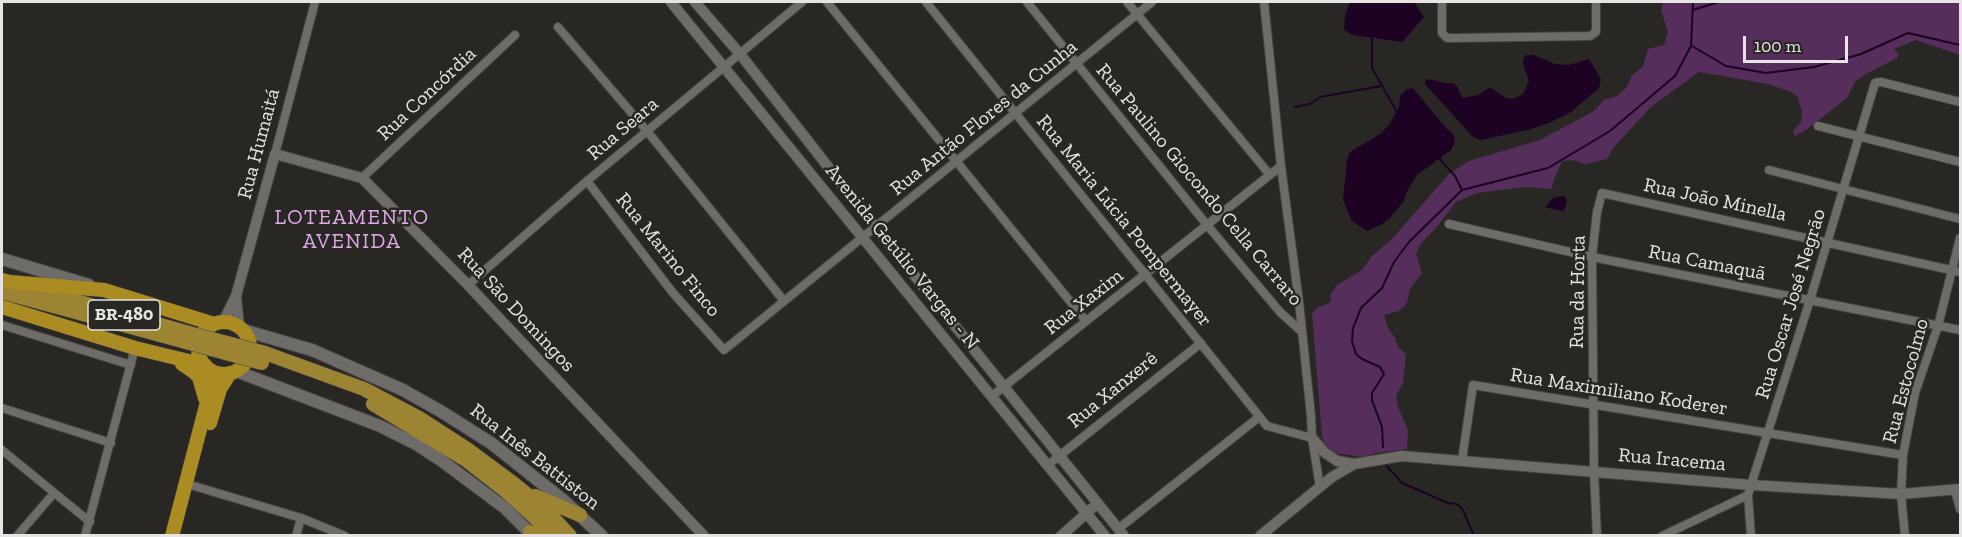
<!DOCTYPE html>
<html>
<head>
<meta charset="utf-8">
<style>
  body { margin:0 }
  #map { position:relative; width:1962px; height:537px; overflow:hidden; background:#282724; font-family:"Zilla Slab",serif }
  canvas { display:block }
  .frame { position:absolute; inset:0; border:3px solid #e6e5e3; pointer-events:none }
  .scale { position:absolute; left:1743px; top:36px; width:105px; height:27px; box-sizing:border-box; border:3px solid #e6e5e3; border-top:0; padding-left:8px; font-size:18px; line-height:21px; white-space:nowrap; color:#e6e5e3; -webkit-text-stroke:4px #282724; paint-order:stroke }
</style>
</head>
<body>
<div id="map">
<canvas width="1962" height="537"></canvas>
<div class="frame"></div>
<div class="scale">100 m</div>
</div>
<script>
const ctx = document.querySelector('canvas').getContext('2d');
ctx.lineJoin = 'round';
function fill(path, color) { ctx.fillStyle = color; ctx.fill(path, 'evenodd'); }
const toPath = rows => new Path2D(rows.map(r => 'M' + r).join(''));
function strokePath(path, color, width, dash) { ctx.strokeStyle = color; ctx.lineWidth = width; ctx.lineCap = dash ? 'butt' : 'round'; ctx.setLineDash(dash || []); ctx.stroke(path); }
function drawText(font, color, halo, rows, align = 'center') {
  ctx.font = font + ' "Zilla Slab",serif'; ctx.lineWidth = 5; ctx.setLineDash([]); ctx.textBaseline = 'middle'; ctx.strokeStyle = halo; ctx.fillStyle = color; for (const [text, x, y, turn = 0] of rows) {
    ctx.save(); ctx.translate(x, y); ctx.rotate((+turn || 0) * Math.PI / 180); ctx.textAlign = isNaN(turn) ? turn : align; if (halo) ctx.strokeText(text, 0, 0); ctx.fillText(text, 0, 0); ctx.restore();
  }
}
const green = toPath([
  [1663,2,1960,2,1960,55,1916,40,1894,49,1899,55,1897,58,1864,75,1855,82,1847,98,1806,130,1795,136,1793,131,1801,122,1802,111,1797,96,1791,92,1768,84,1699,72,1651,107,1613,148,1607,159,1585,164,1572,160,1562,161,1553,182,1552,189,1526,187,1477,193,1456,202,1436,228,1421,243,1416,254,1422,273,1410,289,1407,303,1399,311,1384,315,1388,328,1395,338,1398,347,1406,354,1403,383,1396,396,1398,407,1408,430,1407,449,1376,453,1363,457,1335,453,1326,448,1322,436,1312,314,1317,308,1331,302,1330,295,1337,285,1362,270,1372,256,1392,239,1448,175,1469,161,1540,140,1594,111,1604,100,1617,96,1627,87,1632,75,1643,67,1648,49,1664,45,1668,32,1661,10]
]);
const water = toPath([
  [1350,2,1414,2,1424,17,1402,42,1353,35,1344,30,1345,16],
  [1526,55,1534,55,1555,64,1569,65,1589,59,1601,79,1599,88,1571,112,1549,123,1528,130,1480,140,1472,136,1425,84,1425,81,1428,79,1445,83,1453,83,1457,86,1462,98,1478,95,1490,87,1506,98,1513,99,1523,94,1529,81,1523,63,1523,59],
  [1413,88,1447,129,1453,134,1455,137,1454,144,1451,150,1417,175,1406,193,1404,201,1389,219,1381,225,1367,231,1352,221,1343,200,1347,160,1350,152,1380,134,1389,125,1399,107,1400,96,1406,90],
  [1564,196,1567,200,1565,209,1562,211,1545,207,1553,198]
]);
const stream = toPath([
  [1693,10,1719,2],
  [1372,37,1372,68,1397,112],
  [1692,46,1726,66,1766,73,1814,67,1861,54,1908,33,1960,45],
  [1295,107,1310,104,1320,97,1381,86],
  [1439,158,1455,176,1462,190],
  [1383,447,1382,427,1372,400,1372,393,1384,374,1380,367,1362,359,1356,354,1352,341,1353,328,1361,308,1382,288,1394,262,1409,242,1462,190,1548,168,1610,131,1675,76,1691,46,1693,2],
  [1385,464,1402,483,1448,503,1457,504,1463,510,1474,536]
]);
const minor = toPath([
  [827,2,1086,321],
  [926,2,1267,426,1312,438],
  [1027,2,1207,225,1280,312,1302,332],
  [1127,2,1270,175],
  [1264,2,1281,166,1299,302,1311,416,1312,438,1320,487],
  [1442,2,1442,33,1447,38,1452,38,1590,36,1596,32,1596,2],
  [558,27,647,131,784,301],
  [1818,126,1960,162],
  [275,154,315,2],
  [1769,170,1960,219],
  [362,178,515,35],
  [587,181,673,293,724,350,1152,2],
  [1449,224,1592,257,1960,330],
  [468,285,587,181,802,2],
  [2,325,131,365],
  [992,396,1281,166],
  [2,408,111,443],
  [2,450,90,522],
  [1462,460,1473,385,1903,455],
  [1048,465,1201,343],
  [194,486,301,518,345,536],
  [1955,491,1960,509],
  [1118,529,1259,417],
  [17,536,54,493],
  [85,536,135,348],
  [296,536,301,518],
  [1597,536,1594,472,1592,257,1597,212,1602,193,1960,272],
  [1662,536,1748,495],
  [1751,536,1748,495,1751,485,1810,300,1875,83,1881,82,1960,102],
  [1905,536,1901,494,1903,455,1915,393,1938,326,1960,238]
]);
const tertiary = toPath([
  [671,2,1105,536],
  [695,2,740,54,865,214,1124,536],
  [236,296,239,327],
  [223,322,236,296,275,154,362,178,468,285,704,536],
  [1312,438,1324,452,1337,461,1354,464],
  [1061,536,1098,503],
  [1260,536,1332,477,1354,464,1402,456,1751,485,1901,494,1960,489]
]);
const secondary = toPath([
  [2,259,89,285],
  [243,330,312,350,403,390,442,412,491,443,563,500,602,536],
  [236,371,380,426,416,444,442,461,505,508,533,536]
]);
const primary = toPath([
  [23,286,189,333],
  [2,292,186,342],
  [265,353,364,389,419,418,470,451,513,483,547,511,570,536],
  [373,404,466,460,507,492,555,536],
  [535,496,580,515],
  [530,532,540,536]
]);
const trunk = toPath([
  [2,280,10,282,104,290,214,324],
  [2,307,135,348,205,365],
  '198 348a26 26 0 1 1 52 0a26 26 0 1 1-52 0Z',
  [182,364,194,372,199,377,205,398],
  [210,423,220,389,230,373],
  [172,536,211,387,209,369]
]);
const primaryBridge = toPath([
  [189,333,265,353],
  [186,342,262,363]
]);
const shields = [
  [124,315,72]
];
const shieldNames = [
  ["BR-480",124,315]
];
const streetNames = [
  ["Rua Concórdia",427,94,-43],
  ["Rua Antão Flores da Cunha",984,118,-39],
  ["Rua Seara",623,129,-40],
  ["Rua Humaitá",259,144,-75],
  ["Rua Paulino Giocondo Cella Carraro",1199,185,50],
  ["Rua João Minella",1715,200,12],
  ["Rua Maria Lúcia Pompermayer",1124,221,51],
  ["Rua Marino Finco",668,255,51],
  ["Avenida Getúlio Vargas - N",902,257,51],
  ["Rua Camaquã",1707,263,11],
  ["Rua da Horta",1578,292,-89],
  ["Rua Xaxim",1084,302,-38],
  ["Rua Oscar José Negrão",1791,304,-73],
  ["Rua São Domingos",516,310,47],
  ["Rua Estocolmo",1906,381,-75],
  ["Rua Xanxerê",1113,390,-39],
  ["Rua Maximiliano Koderer",1619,392,9],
  ["Rua Inês Battiston",535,457,38],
  ["Rua Iracema",1672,460,5]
];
const neighbourhoodNames = [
  ["LOTEAMENTO",352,218],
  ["AVENIDA",352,242]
];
fill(green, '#562e5c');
fill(water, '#1e0223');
strokePath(stream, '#1e0223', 2);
strokePath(minor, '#444340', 10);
strokePath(tertiary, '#444340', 12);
strokePath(secondary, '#444340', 14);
strokePath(primary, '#444340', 15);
strokePath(trunk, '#444340', 15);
strokePath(minor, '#6e6c68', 8);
strokePath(tertiary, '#6e6c68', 10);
strokePath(secondary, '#6e6c68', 12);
strokePath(primary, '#9c8433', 14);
strokePath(trunk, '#ab8c22', 14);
strokePath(primaryBridge, '#444340', 15, []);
strokePath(primaryBridge, '#9c8433', 14);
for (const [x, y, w] of shields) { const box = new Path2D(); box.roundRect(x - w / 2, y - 15, w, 30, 4.5); ctx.fillStyle = '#282724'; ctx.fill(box); strokePath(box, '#e6e5e3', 1.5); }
drawText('bold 18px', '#e6e5e3', null, shieldNames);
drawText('20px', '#e6e5e3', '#282724', streetNames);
ctx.letterSpacing = '1.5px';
drawText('21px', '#dfaae6', '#282724', neighbourhoodNames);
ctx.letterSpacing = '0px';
</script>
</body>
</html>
